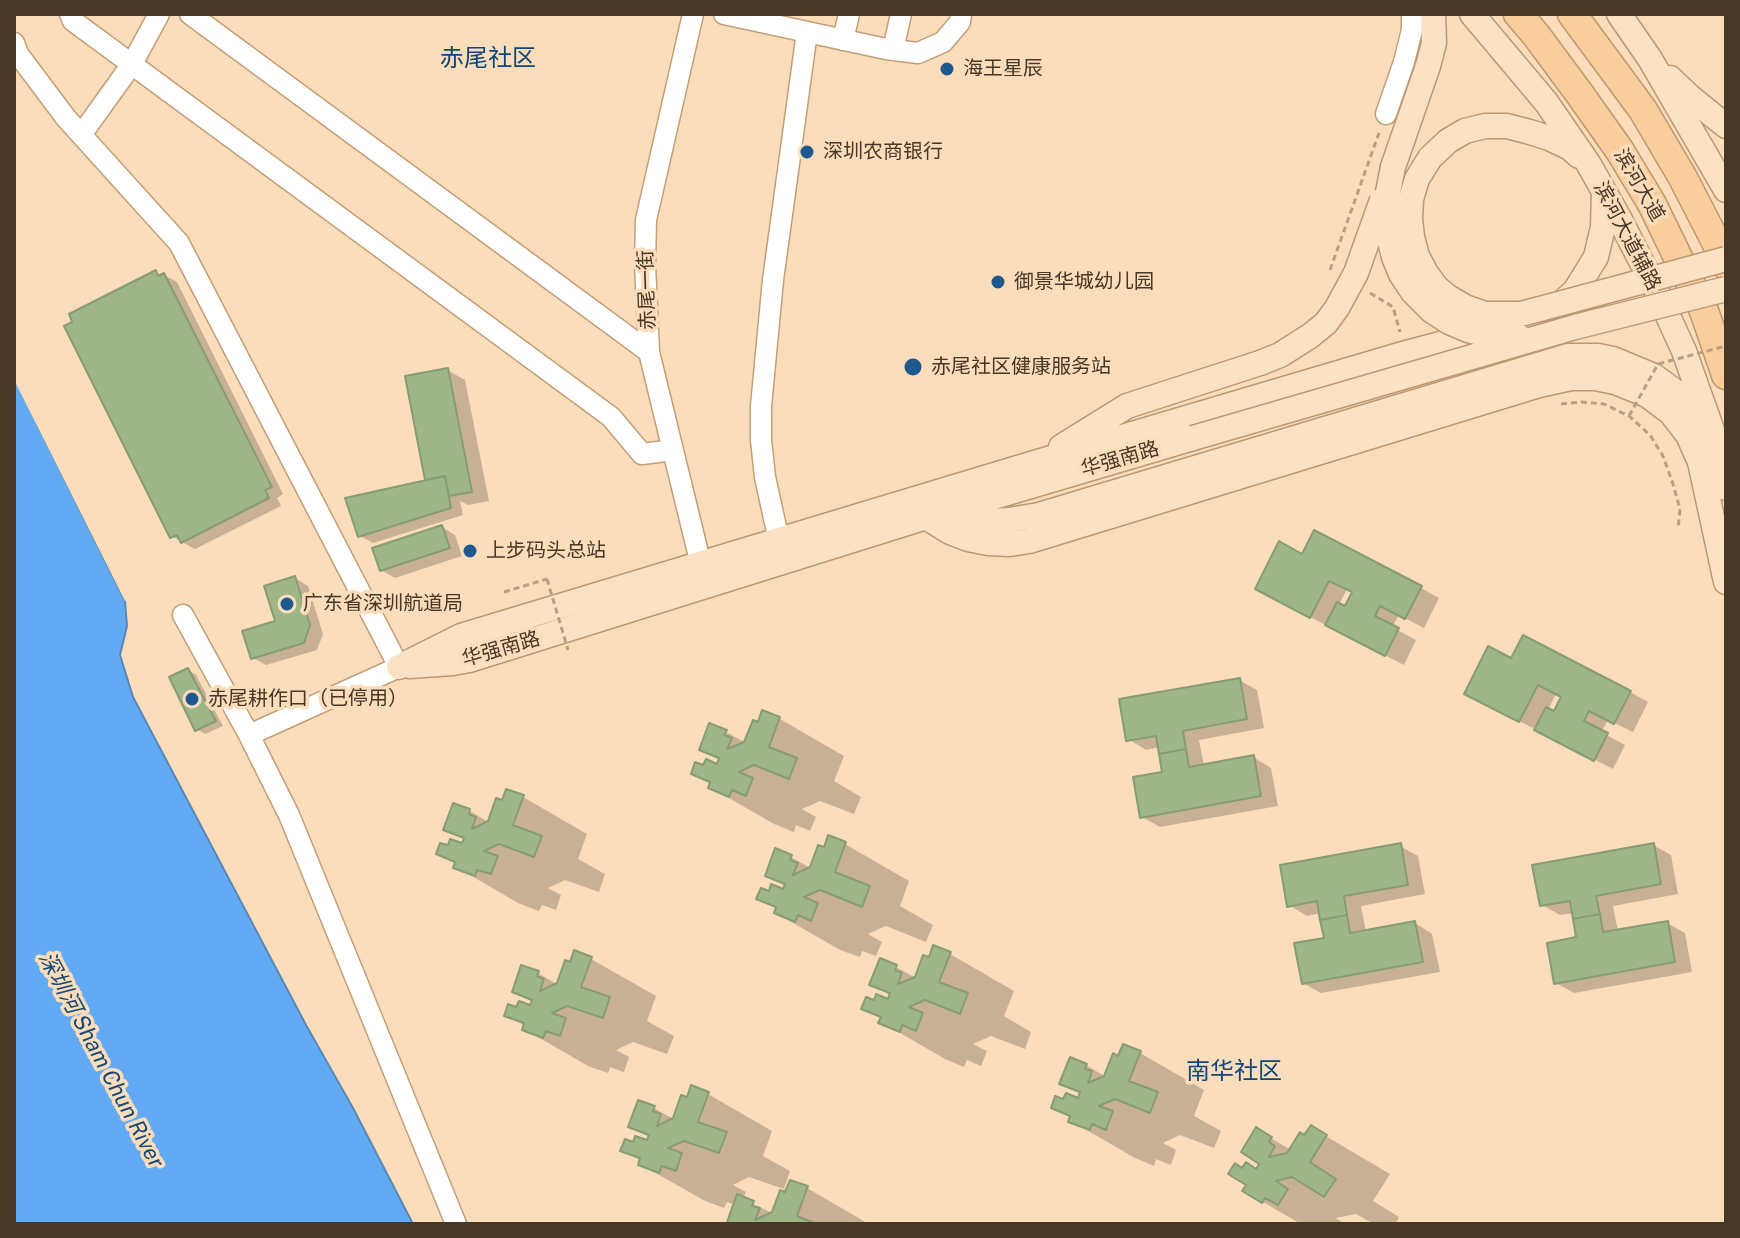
<!DOCTYPE html>
<html>
<head>
<meta charset="utf-8">
<style>
  body { margin:0 }
  #map { position:relative; width:1740px; height:1238px; overflow:hidden; background:#fbddbb; font-family:"Public Sans",sans-serif }
  canvas { display:block }
  .frame { position:absolute; inset:0; border:16px solid #463726; pointer-events:none }
</style>
</head>
<body>
<div id="map">
<canvas width="1740" height="1238"></canvas>
<div class="frame"></div>
</div>
<script>
const ctx = document.querySelector('canvas').getContext('2d');
ctx.lineJoin = 'round';
function fill(path, color) { ctx.fillStyle = color; ctx.fill(path, 'evenodd'); }
const toPath = rows => new Path2D(rows.map(r => 'M' + r).join(''));
function strokePath(path, color, width, dash) { ctx.strokeStyle = color; ctx.lineWidth = width; ctx.lineCap = dash ? 'butt' : 'round'; ctx.setLineDash(dash || []); ctx.stroke(path); }
function drawText(font, color, halo, rows, align = 'center') {
  ctx.font = font + ' "Public Sans","Noto Sans SC",sans-serif'; ctx.lineWidth = 7; ctx.setLineDash([]); ctx.textBaseline = 'middle'; ctx.strokeStyle = halo; ctx.fillStyle = color; for (const [text, x, y, turn = 0] of rows) {
    ctx.save(); ctx.translate(x, y); ctx.rotate((+turn || 0) * Math.PI / 180); ctx.textAlign = isNaN(turn) ? turn : align; if (halo) ctx.strokeText(text, 0, 0); ctx.fillText(text, 0, 0); ctx.restore();
  }
}
const water = toPath([
  [14,378,125,601,127,626,120,655,133,697,306,1025,353,1108,413,1224,14,1224,14,378]
]);
const pier = toPath([
  [14,374,18,376,129,599,125,601,14,380]
]);
const shadow = toPath([
  [156,273,162,276,164,275,177,282,283,494,277,498,281,506,195,549,171,536],
  [447,370,465,380,489,501,468,505,460,501,463,515,373,543,360,536,431,481,427,478],
  [442,527,455,535,462,556,395,578,381,570],
  [1303,556,1421,588,1439,598,1424,628,1399,615,1392,627,1416,640,1404,665,1275,599],
  [1347,589,1354,593,1346,608,1339,605],
  [295,578,308,586,323,634,317,650,266,665,253,658,277,622],
  [1512,661,1630,692,1648,702,1633,732,1608,720,1601,732,1625,745,1613,769,1484,703],
  [1556,694,1563,697,1555,713,1548,710],
  [188,670,196,675,223,726,205,734,197,729],
  [1239,680,1257,690,1264,728,1199,740,1204,766,1253,757,1271,768,1278,806,1160,827,1142,817,1165,773,1160,747,1146,750,1128,739],
  [764,713,780,719,844,756,834,781,861,797,854,814,820,801,802,809,816,817,810,831,796,825,794,832,774,824,710,787,711,784,693,773,718,766,721,761,701,750,726,732,746,743,759,724],
  [523,797,587,834,578,859,605,874,599,892,565,880,548,888,561,895,556,910,542,905,539,911,520,904,456,867,457,864,438,853,463,846,465,840,446,829,454,806,470,811,490,823],
  [845,844,909,881,900,906,933,925,926,942,886,926,868,934,882,942,876,956,862,951,860,957,840,950,776,913,777,909,759,898,784,892,786,886,767,875,776,851,791,857,812,869,825,849],
  [1653,845,1671,855,1678,894,1613,906,1618,932,1667,923,1685,933,1692,972,1574,993,1556,983,1579,939,1574,913,1560,915,1542,905],
  [1400,846,1418,856,1425,894,1361,906,1366,932,1415,923,1432,934,1440,972,1321,993,1303,983,1326,939,1321,913,1307,916,1289,905],
  [950,954,1014,991,1004,1016,1031,1032,1025,1049,991,1036,973,1044,987,1051,981,1066,967,1060,964,1067,945,1059,881,1022,882,1019,864,1008,889,1001,891,996,872,984,896,967,916,978,930,959],
  [591,959,656,996,647,1021,674,1036,667,1054,633,1042,616,1050,629,1057,624,1072,610,1067,608,1073,588,1066,524,1029,525,1026,506,1015,531,1008,533,1002,514,991,538,973,558,985],
  [1140,1053,1204,1090,1194,1116,1221,1131,1214,1148,1180,1135,1163,1143,1176,1150,1171,1165,1156,1159,1154,1166,1135,1158,1071,1121,1072,1118,1054,1107,1065,1102,1079,1100,1081,1094,1062,1083,1086,1065,1106,1077,1119,1058],
  [708,1094,772,1131,763,1156,790,1171,784,1189,749,1177,733,1185,746,1192,743,1199,774,1214,787,1194,807,1188,869,1224,735,1224,735,1205,727,1202,724,1208,705,1201,640,1164,641,1161,623,1150,648,1143,650,1138,631,1126,639,1102,654,1108,675,1120],
  [1312,1128,1390,1174,1373,1201,1399,1217,1395,1224,1374,1224,1356,1214,1336,1218,1345,1224,1301,1224,1263,1202,1249,1184,1243,1170,1257,1171,1262,1163,1257,1130,1291,1150,1305,1138]
]);
const building = toPath([
  [156,270,158,276,164,273,272,487,265,490,269,498,181,543,177,535,170,538,64,326,72,322,69,314,156,270],
  [448,368,472,492,449,496,445,476,425,480,405,376,448,368],
  [445,476,451,508,358,537,345,498,445,476],
  [442,525,450,548,380,571,372,548,442,525],
  [1314,530,1422,586,1405,619,1380,606,1375,616,1399,628,1385,656,1325,625,1337,602,1345,606,1352,592,1329,581,1310,618,1255,589,1279,541,1302,554,1314,530],
  [295,576,310,625,304,643,251,659,242,631,275,621,264,586,295,576],
  [1523,635,1631,691,1614,724,1589,711,1584,721,1608,733,1594,761,1534,730,1546,707,1554,711,1561,697,1538,685,1519,722,1464,694,1488,646,1511,658,1523,635],
  [188,668,216,721,195,731,169,677,188,668],
  [1240,678,1247,719,1183,731,1186,749,1159,754,1156,736,1126,741,1119,699,1240,678],
  [762,710,780,717,769,747,797,758,789,779,754,765,739,772,753,778,746,796,732,790,729,797,708,788,710,782,691,774,695,762,703,765,706,759,717,764,719,758,699,750,709,723,727,730,724,735,732,738,727,749,744,742,753,720,758,722,762,710],
  [1186,749,1189,767,1254,755,1261,796,1140,818,1133,777,1162,772,1159,754,1186,749],
  [506,789,524,795,513,825,542,836,534,857,499,844,484,851,498,856,491,874,477,870,475,876,453,868,455,862,436,854,440,843,448,845,450,839,462,843,464,838,443,830,453,803,470,809,469,814,476,817,472,829,488,821,496,798,502,800,506,789],
  [828,835,846,842,835,872,870,886,862,907,820,890,804,897,818,903,811,921,798,915,795,922,774,913,776,907,756,899,761,888,769,891,771,884,783,889,785,884,765,876,775,848,792,855,790,860,798,863,793,875,810,867,818,845,824,847,828,835],
  [1401,843,1408,885,1344,896,1347,915,1320,920,1317,901,1287,907,1280,865,1401,843],
  [1654,843,1661,884,1596,896,1600,914,1573,919,1570,901,1540,906,1532,865,1654,843],
  [1600,914,1603,932,1668,921,1675,962,1554,984,1547,943,1576,937,1573,919,1600,914],
  [1347,915,1350,933,1415,921,1423,962,1302,984,1294,943,1324,938,1320,920,1347,915],
  [933,945,951,952,939,982,968,993,960,1014,925,1000,909,1007,923,1013,916,1031,902,1025,900,1032,878,1023,881,1017,861,1009,866,997,874,1000,876,994,888,999,890,993,869,985,880,958,897,965,895,970,902,973,898,984,915,977,923,955,929,957,933,945],
  [574,950,592,957,581,987,610,997,603,1018,567,1006,552,1013,566,1018,560,1036,546,1031,543,1038,522,1030,524,1023,504,1016,508,1004,516,1007,519,1001,530,1005,532,1000,512,992,521,965,539,971,537,976,544,979,540,991,557,983,565,960,570,962,574,950],
  [1123,1044,1141,1051,1129,1081,1158,1092,1150,1113,1115,1099,1099,1106,1113,1111,1106,1130,1092,1124,1090,1130,1068,1122,1070,1116,1051,1108,1055,1096,1063,1099,1066,1093,1078,1098,1080,1092,1059,1084,1070,1057,1087,1064,1085,1069,1092,1071,1088,1083,1104,1076,1113,1053,1118,1056,1123,1044],
  [691,1085,709,1092,698,1122,727,1132,719,1153,684,1141,668,1148,682,1153,676,1171,662,1166,659,1173,638,1165,640,1158,620,1151,625,1139,633,1142,635,1136,647,1140,649,1135,628,1127,638,1100,655,1106,653,1111,661,1114,657,1126,673,1118,681,1095,687,1097,691,1085],
  [1311,1125,1327,1135,1310,1162,1336,1179,1324,1197,1292,1177,1276,1181,1288,1189,1278,1205,1265,1198,1262,1203,1242,1191,1246,1185,1228,1174,1235,1163,1242,1168,1246,1162,1256,1169,1259,1164,1241,1152,1256,1127,1272,1137,1269,1142,1275,1146,1269,1157,1287,1153,1300,1132,1304,1135,1311,1125],
  [790,1180,808,1186,797,1216,817,1224,733,1224,727,1222,737,1194,754,1201,752,1206,760,1208,755,1220,772,1212,780,1190,785,1192,790,1180]
]);
const path = toPath([
  [1330,270,1379,133],
  [1370,293,1393,307,1400,332],
  [1561,404,1581,402,1604,404,1629,416,1650,435,1663,456,1673,484,1680,509,1678,529],
  [504,592,547,579]
]);
const minor = toPath([
  [70,14,73,21,611,417,642,454,673,450],
  [190,14,649,352],
  [693,14,646,220,645,264,649,352,701,565],
  [724,14,886,49,918,53,943,42,960,22,961,14],
  [843,40,849,14],
  [14,43,18,54,66,118,179,243,399,667,249,735],
  [893,50,901,14],
  [1386,114,1404,62,1412,30,1412,14],
  [81,135,132,64,159,14],
  [779,541,765,477,761,440,761,406,773,280,807,32],
  [183,615,249,735,289,815,456,1224]
]);
const major = toPath([
  [1472,14,1546,102,1588,163,1619,218,1658,294,1684,351,1712,430,1726,488],
  [1619,14,1650,59,1726,190],
  [1670,78,1690,97,1726,126],
  [1430,158,1448,141,1465,131,1485,126,1507,126,1530,132,1549,138,1570,148,1579,156],
  [1393,167,1428,66,1434,43,1433,14],
  [1557,307,1575,291,1596,257,1603,227,1604,191],
  [1061,447,1127,406,1260,363],
  [926,517,950,532,968,539,988,543,1010,544,1029,541,1539,385,1571,378,1595,378,1615,382,1647,395,1671,413,1688,435,1700,462,1726,582],
  [936,518,992,521,1009,520,1039,515,1568,356,1598,356,1613,359,1654,376,1681,396,1691,407,1706,428,1718,451],
  [409,666,453,663,469,660,926,517,1193,438],
  [399,667,461,636,1031,464,1406,353,1489,331]
]);
const highway = toPath([
  [1518,14,1536,35,1579,93,1620,151,1652,204,1704,311,1726,375],
  [1572,14,1643,110,1683,178,1716,242,1726,265]
]);
const pathBridge = toPath([
  [1629,416,1658,364,1726,346],
  [547,579,568,650]
]);
const majorBridge = toPath([
  [1430,158,1417,179,1411,199,1410,219,1412,237,1417,256,1426,273,1436,287,1448,297,1465,307,1485,314,1521,314,1726,259],
  [1393,167,1388,192,1388,233,1394,257,1401,274,1413,292,1432,311,1449,322,1468,330,1489,335,1518,336],
  [1260,363,1280,355,1310,336,1326,323,1337,308,1356,273,1382,200],
  [1193,438,1575,327,1726,289]
]);
const markers = [
  [947,69,8,"#1d598f"],
  [807,152,8,"#1d598f"],
  [998,282,8,"#1d598f"],
  [913,367,10,"#1d598f"],
  [470,551,8,"#1d598f"],
  [287,604,8,"#1d598f"],
  [192,699,8,"#1d598f"]
];
const poiNames = [
  ["海王星辰",963,69],
  ["深圳农商银行",823,152],
  ["御景华城幼儿园",1014,282],
  ["赤尾社区健康服务站",931,367],
  ["上步码头总站",486,551],
  ["广东省深圳航道局",303,604],
  ["赤尾耕作口（已停用）",208,699]
];
const streetNames = [
  ["滨河大道",1639,185,60],
  ["滨河大道辅路",1627,236,62],
  ["赤尾一街",647,290,-92],
  ["华强南路",1120,459,-16],
  ["华强南路",501,649,-16]
];
const waterNames = [
  ["深圳河 Sham Chun River",101,1060,62]
];
const quarterNames = [
  ["赤尾社区",488,59],
  ["南华社区",1234,1072]
];
fill(water, '#62abf4');
strokePath(water, '#5a88b6', 2);
fill(pier, '#fbddbb');
fill(shadow, '#0003');
fill(building, '#9db587');
strokePath(building, '#879d71', 2);
strokePath(minor, '#c29f77', 23);
strokePath(major, '#bb9973', 27);
strokePath(highway, '#bb9973', 31);
strokePath(path, '#b79f83', 3, [6, 4]);
strokePath(minor, '#fff', 20);
strokePath(major, '#fce2c4', 24);
strokePath(highway, '#face9c', 28);
strokePath(majorBridge, '#bb9973', 27, []);
strokePath(pathBridge, '#b79f83', 3, [6, 4]);
strokePath(majorBridge, '#fce2c4', 24);
for (const [x, y, r, color] of markers) { const dot = new Path2D(); dot.arc(x, y, r, 0, 2 * Math.PI); ctx.fillStyle = color; ctx.fill(dot); strokePath(dot, '#fbddbb', 3); }
drawText('20px', '#463726', '#fbddbb', poiNames, 'left');
drawText('20px', '#463726', '#fbddbb', streetNames);
drawText('italic 22px', '#144877', '#fbddbb', waterNames);
drawText('24px', '#0d4677', '#fbddbb', quarterNames);
</script>
</body>
</html>
